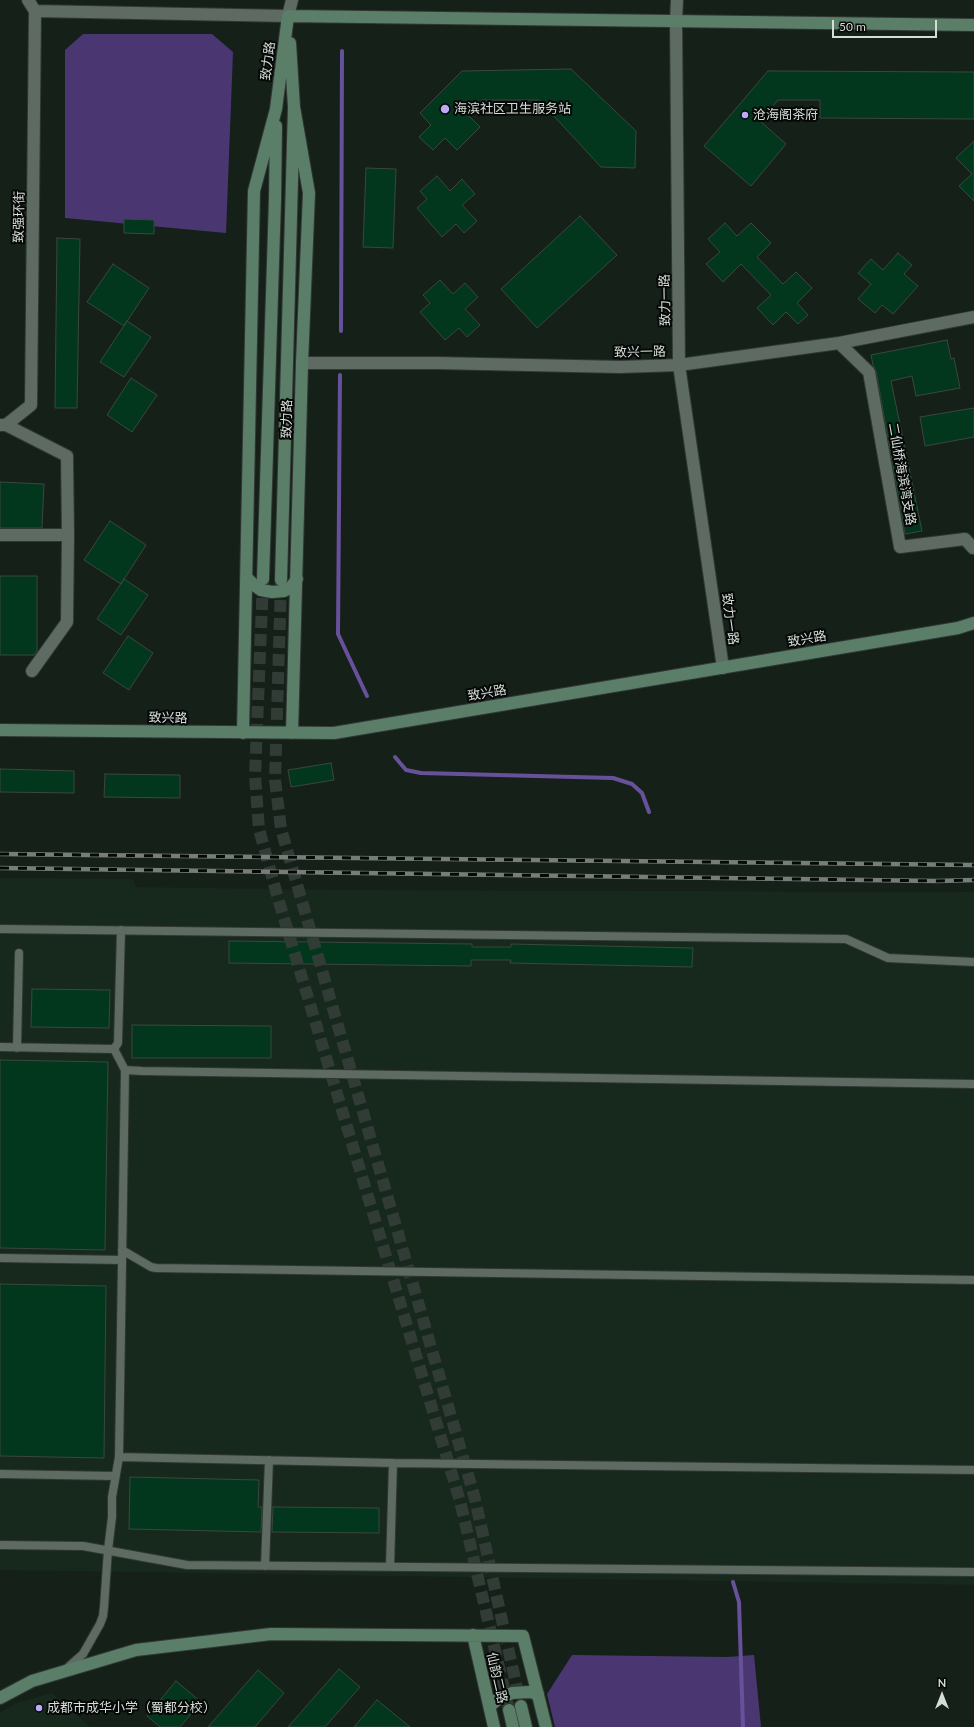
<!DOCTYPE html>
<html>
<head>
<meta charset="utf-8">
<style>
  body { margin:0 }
  #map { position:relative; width:974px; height:1727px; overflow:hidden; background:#152019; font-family:Lato,sans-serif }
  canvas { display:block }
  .north { position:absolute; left:922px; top:1675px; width:40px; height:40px; -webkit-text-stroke:3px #050806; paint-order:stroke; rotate:0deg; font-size:11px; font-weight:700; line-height:16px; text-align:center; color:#d6ddd8 }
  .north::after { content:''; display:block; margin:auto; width:14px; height:18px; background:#d6ddd8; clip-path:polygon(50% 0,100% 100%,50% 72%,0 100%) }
  .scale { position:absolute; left:832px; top:20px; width:105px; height:18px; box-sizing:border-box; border:2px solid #d6ddd8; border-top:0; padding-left:5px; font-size:12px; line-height:14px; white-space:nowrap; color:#d6ddd8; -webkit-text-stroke:3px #050806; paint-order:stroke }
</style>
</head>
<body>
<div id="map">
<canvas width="974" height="1727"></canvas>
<div class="north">N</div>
<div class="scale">50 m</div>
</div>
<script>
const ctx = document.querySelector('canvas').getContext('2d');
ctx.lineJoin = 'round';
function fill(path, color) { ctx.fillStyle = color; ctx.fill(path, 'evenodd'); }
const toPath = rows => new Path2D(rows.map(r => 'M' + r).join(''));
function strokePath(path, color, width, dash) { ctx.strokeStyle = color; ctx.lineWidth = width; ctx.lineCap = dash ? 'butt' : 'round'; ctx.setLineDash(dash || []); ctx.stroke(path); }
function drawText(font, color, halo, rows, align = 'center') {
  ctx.font = font + ' Lato,"Noto Sans SC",sans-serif'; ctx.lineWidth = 4; ctx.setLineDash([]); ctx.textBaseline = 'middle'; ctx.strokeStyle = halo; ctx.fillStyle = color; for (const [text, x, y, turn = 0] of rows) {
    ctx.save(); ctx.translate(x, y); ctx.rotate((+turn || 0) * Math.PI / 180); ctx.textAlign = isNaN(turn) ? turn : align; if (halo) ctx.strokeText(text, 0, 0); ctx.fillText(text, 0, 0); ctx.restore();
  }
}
const built = toPath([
  [0,878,133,879,136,887,341,890,974,892,974,1585,0,1570],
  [52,1693,90,1727,0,1727,0,1713,16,1703]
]);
const green = toPath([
  [83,34,212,34,233,52,226,233,65,218,65,50],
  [572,1655,727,1657,754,1655,761,1727,555,1727,547,1694]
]);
const stream = toPath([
  [341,331,342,51],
  [340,375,338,634,367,696],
  [395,757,406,770,421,773,613,778,632,784,642,793,649,812],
  [733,1582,739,1602,743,1727]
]);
const building = toPath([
  [571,69,636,131,635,168,601,167,539,100,482,100,468,115,480,127,457,150,445,138,433,150,419,137,431,125,420,113,462,71,571,69],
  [768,71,974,72,974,119,820,118,820,100,778,100,760,121,786,144,751,186,704,146,768,71],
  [974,141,974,201,959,186,972,174,956,158,974,141],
  [366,168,396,169,393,248,363,247,366,168],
  [437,176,450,191,462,179,475,194,462,205,477,221,464,233,456,224,442,237,417,208,427,199,420,191,437,176],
  [580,216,617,255,537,328,501,289,580,216],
  [124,219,154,220,154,234,124,233,124,219],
  [725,223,737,236,751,223,771,243,757,257,783,284,796,272,812,288,797,303,808,315,798,324,786,312,773,325,757,308,771,295,741,264,723,282,706,264,720,252,708,239,725,223],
  [57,238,80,239,77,408,55,408,57,238],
  [898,253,912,265,904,274,918,286,893,314,882,305,875,313,858,299,871,284,858,273,871,259,883,270,898,253],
  [113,264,149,288,124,326,87,302,113,264],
  [440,280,453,294,465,283,478,297,465,309,480,325,467,337,459,328,445,340,420,312,430,303,423,295,440,280],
  [127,321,151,337,124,377,100,362,127,321],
  [947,340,951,359,954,358,960,388,916,396,912,376,891,381,922,531,905,534,876,371,873,365,871,355,947,340],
  [131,378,157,395,132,432,107,415,131,378],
  [974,408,974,437,925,446,920,417,974,408],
  [0,482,44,484,42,528,0,528,0,482],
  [110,521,146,545,121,584,84,560,110,521],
  [0,576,37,576,37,651,34,655,0,655,0,576],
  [124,579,148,595,121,635,97,619,124,579],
  [128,636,153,653,129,690,103,673,128,636],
  [331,763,334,780,291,787,288,770,331,763],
  [0,769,74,771,74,793,0,792,0,769],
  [105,774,180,775,180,798,104,797,105,774],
  [229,941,472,944,472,947,511,947,511,944,693,948,692,967,510,963,511,960,471,960,471,966,229,963,229,941],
  [32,989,110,990,109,1028,31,1027,32,989],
  [132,1025,271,1026,271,1058,132,1058,132,1025],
  [0,1060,108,1062,105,1250,0,1248,0,1060],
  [0,1284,106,1286,104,1458,0,1456,0,1284],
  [130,1477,259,1480,258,1507,262,1507,261,1532,129,1529,130,1477],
  [273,1507,379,1508,379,1533,272,1532,273,1507],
  [339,1669,360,1687,325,1727,288,1727,339,1669],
  [258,1670,284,1693,255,1727,208,1727,258,1670],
  [176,1681,201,1702,180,1727,160,1727,147,1716,176,1681],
  [377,1700,410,1727,354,1727,377,1700]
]);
const secondaryTunnel = toPath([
  [263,580,255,776,259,829,277,895,460,1501,509,1710],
  [281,582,275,780,281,829,475,1499,521,1706]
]);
const lane = toPath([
  [0,929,846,939,888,958,974,962],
  [0,1047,114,1049,125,1070,142,1071,974,1084],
  [17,1048,19,953],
  [114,1049,118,1043,121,930],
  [122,1250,151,1267,156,1268,974,1280],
  [0,1258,122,1260],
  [119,1457,393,1463,974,1470],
  [0,1474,115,1476],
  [0,1545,83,1546,187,1565,974,1572],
  [265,1566,269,1460],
  [390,1567,393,1463],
  [66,1669,83,1654,100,1624,103,1616,104,1607,108,1550,112,1517,112,1497,119,1457,125,1070]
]);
const street = toPath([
  [677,0,676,21,679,365,723,668],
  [35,11,288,16,292,0],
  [839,343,869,372,900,547,965,539,973,548],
  [302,363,437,363,620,367,679,365,839,343,974,317],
  [0,425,6,425,67,456,68,535],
  [6,425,31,405,35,11,28,0],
  [0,535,68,535,67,622,32,671]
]);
const secondary = toPath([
  [288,16,974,25],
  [247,578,254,585,261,590,272,592,284,591,291,587,297,579],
  [263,579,275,199,276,126],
  [281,580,294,107,290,43],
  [0,730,334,733,958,628,974,623],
  [243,733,254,191,276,109,288,16],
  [292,733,302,363,309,193,294,107],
  [473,1635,494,1727],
  [0,1698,32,1681,136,1650,271,1634,523,1636,546,1727],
  [490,1706,498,1699,512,1693,529,1692,538,1694],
  [521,1706,526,1727],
  [509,1710,513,1727]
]);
const rail = toPath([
  [0,854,974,865],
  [0,868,937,881,974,880]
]);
const markers = [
  [445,109,5,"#bea9f5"],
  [745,115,4,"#bea9f5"],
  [39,1708,4,"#bea9f5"]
];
const streetNames = [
  ["致力路",268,61,-83],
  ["致强环街",19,217,-89],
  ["致力一路",665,300,-91],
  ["致兴一路",640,352,-1],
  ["致力路",287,419,-89],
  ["二仙桥海滨湾支路",902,474,80],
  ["致力一路",730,619,82],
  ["致兴路",807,639,-10],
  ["致兴路",487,693,-10],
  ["致兴路",168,718,1],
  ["仙韵二路",497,1678,77]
];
const poiNames = [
  ["海滨社区卫生服务站",454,109],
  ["沧海阁茶府",753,115],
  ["成都市成华小学（蜀都分校）",47,1708]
];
fill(built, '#17281d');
fill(green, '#4a3772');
strokePath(stream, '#68519b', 4);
fill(building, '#02371d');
strokePath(building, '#3b473f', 1);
strokePath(secondaryTunnel, '#323c36', 12, [12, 6]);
strokePath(lane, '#313833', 10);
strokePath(street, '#313833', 14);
strokePath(secondary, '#313833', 14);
strokePath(lane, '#5e6b62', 8);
strokePath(street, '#5e6b62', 12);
strokePath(secondary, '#5b7e69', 12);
strokePath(rail, '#757e78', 4.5);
strokePath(rail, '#050806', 3, [9]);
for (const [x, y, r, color] of markers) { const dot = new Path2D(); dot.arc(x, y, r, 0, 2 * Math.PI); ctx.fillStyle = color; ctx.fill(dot); strokePath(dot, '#050806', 1.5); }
drawText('13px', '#d6ddd8', '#050806', streetNames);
drawText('13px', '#d6ddd8', '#050806', poiNames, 'left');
</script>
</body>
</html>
